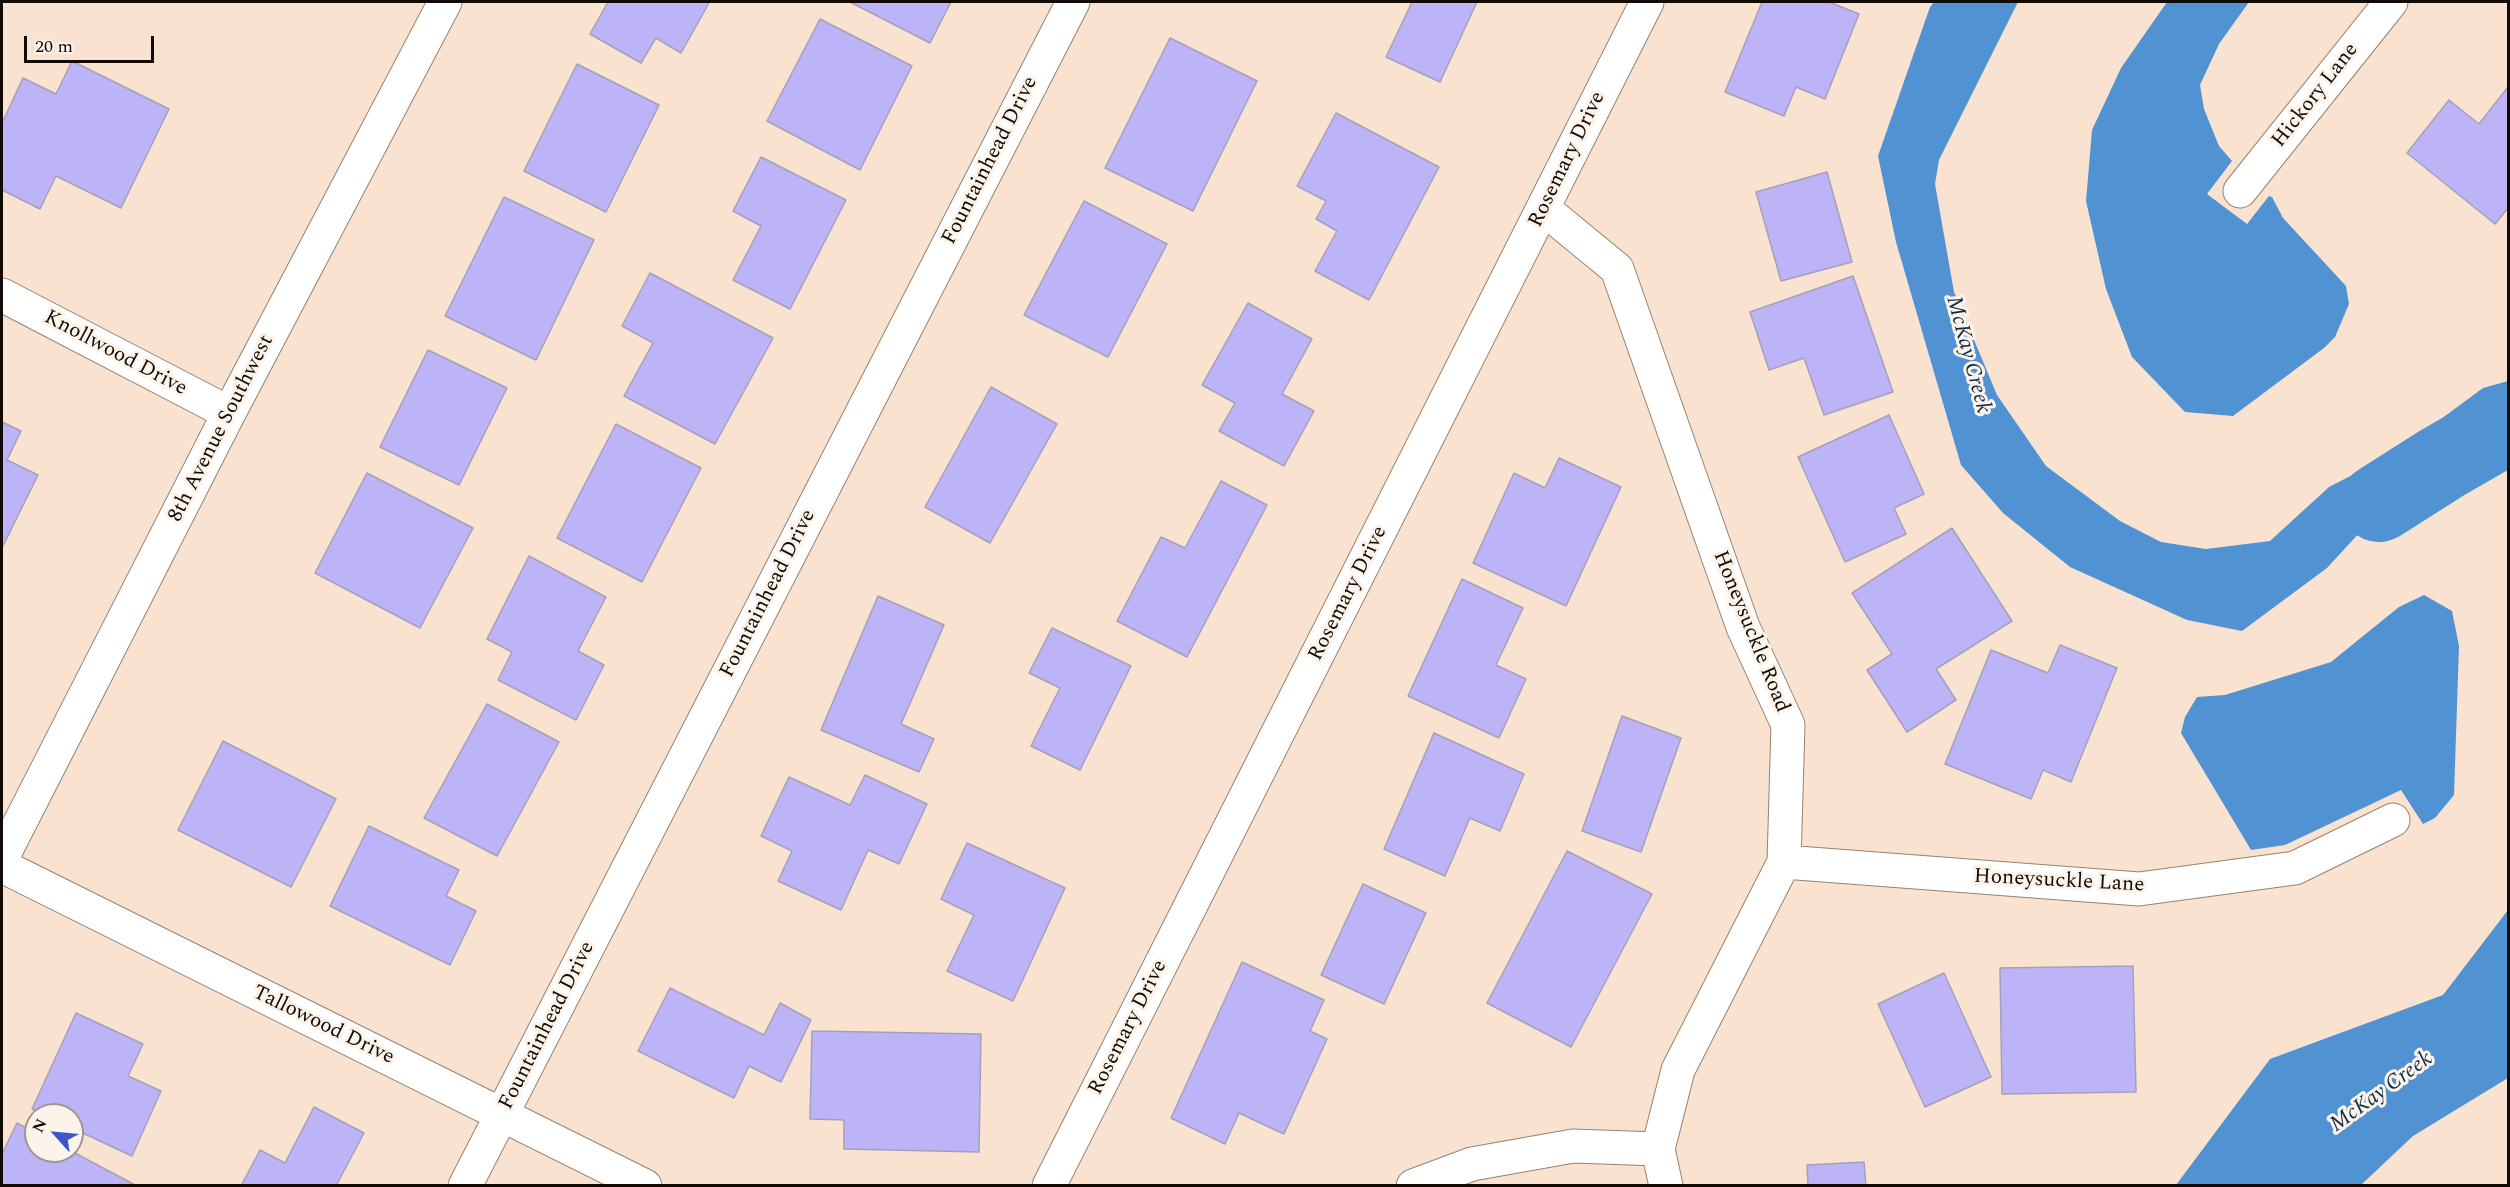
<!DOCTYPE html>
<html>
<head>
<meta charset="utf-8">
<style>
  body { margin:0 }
  #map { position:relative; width:2510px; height:1187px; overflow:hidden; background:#f9e3d0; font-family:Spectral,serif }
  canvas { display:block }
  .frame { position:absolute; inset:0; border:3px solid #120a05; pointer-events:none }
  .north { position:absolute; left:24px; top:1103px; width:60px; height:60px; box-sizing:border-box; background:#fcf3eb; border:2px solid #9e968f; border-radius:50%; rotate:297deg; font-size:16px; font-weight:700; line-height:24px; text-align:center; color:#120a05 }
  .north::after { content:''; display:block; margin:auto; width:21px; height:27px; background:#3c57c9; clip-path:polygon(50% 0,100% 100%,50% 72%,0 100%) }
  .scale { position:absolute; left:24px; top:36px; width:130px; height:27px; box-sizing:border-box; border:3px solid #120a05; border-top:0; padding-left:8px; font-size:18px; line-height:21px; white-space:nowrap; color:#120a05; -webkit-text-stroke:4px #fcf3eb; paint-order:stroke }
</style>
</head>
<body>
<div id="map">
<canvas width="2510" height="1187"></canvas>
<div class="frame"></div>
<div class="north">N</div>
<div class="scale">20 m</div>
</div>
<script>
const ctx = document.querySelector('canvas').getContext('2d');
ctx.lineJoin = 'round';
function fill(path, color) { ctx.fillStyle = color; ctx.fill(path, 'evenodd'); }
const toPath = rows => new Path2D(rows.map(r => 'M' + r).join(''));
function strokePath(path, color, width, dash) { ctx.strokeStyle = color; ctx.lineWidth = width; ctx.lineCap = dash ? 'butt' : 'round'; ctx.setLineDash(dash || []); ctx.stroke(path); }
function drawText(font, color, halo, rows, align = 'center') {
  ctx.font = font + ' Spectral,serif'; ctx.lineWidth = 6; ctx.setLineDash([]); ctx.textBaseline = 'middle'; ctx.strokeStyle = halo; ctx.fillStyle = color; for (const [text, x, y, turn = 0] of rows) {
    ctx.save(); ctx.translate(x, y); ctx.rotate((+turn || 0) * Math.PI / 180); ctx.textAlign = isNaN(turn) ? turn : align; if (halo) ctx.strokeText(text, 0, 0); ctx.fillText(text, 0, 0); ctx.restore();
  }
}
const water = toPath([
  [1934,2,2018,2,1939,160,1935,184,1954,292,1997,395,2046,466,2120,521,2161,542,2206,549,2270,541,2329,487,2395,453,2483,388,2508,381,2508,450,2476,442,2372,519,2327,568,2242,631,2187,620,2070,567,2003,513,1961,465,1896,242,1878,156,1930,7],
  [2167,2,2249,2,2219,44,2200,85,2204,109,2219,146,2232,161,2207,194,2247,224,2269,196,2272,197,2283,218,2346,286,2349,304,2335,337,2324,348,2233,416,2185,412,2132,357,2106,289,2086,201,2092,130,2121,68],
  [2424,595,2452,611,2459,646,2454,795,2435,818,2423,824,2401,790,2285,845,2251,850,2181,733,2185,717,2197,697,2225,695,2331,662,2399,607],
  [2508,910,2508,1078,2413,1136,2361,1185,2176,1185,2270,1059,2443,995]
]);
const river = toPath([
  [2379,503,2442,463,2508,425]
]);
const building = toPath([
  [608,2,707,2,709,3,681,53,656,38,641,63,590,34,608,2],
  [850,2,951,2,930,43,850,2],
  [1412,2,1477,2,1440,82,1386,57,1412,2],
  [1762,2,1829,2,1859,14,1825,99,1796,87,1784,116,1725,92,1762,2],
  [820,19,912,66,860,170,767,121,820,19],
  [1170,38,1257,81,1193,211,1105,168,1170,38],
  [72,61,169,109,121,208,56,176,40,209,2,190,2,123,23,78,56,94,72,61],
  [577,64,659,105,606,212,524,171,577,64],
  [2508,87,2508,208,2495,224,2407,153,2449,100,2479,124,2508,87],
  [1336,113,1439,167,1369,300,1315,271,1337,231,1316,219,1326,201,1297,186,1336,113],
  [761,157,846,200,790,309,733,280,761,226,733,211,761,157],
  [1827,172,1852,262,1781,281,1756,192,1827,172],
  [504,197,594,240,536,360,445,316,504,197],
  [1084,201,1167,244,1108,357,1024,315,1084,201],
  [650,273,773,338,715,444,624,396,653,343,622,326,650,273],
  [1853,276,1893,392,1824,415,1804,358,1769,370,1750,312,1853,276],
  [1248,303,1312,339,1282,394,1314,411,1284,466,1219,431,1235,403,1202,385,1248,303],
  [428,350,507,388,459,485,380,447,428,350],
  [991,387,1057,424,990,543,925,507,991,387],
  [1889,415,1924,494,1894,508,1906,534,1845,562,1798,457,1889,415],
  [2,422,21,431,7,460,38,475,2,548,2,422],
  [616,424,701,468,642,582,557,538,616,424],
  [1559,458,1621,487,1566,606,1473,563,1514,473,1545,488,1559,458],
  [367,473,473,528,420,628,315,573,367,473],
  [1221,481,1267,505,1187,657,1117,621,1161,537,1185,548,1221,481],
  [1952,528,2012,621,1936,669,1956,700,1907,732,1867,670,1892,654,1852,593,1952,528],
  [529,556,606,597,578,651,604,665,576,720,498,680,512,652,487,639,529,556],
  [1462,579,1523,608,1496,665,1526,679,1499,738,1408,696,1462,579],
  [878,596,944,625,901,724,934,739,919,772,821,730,878,596],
  [1052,628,1131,666,1080,770,1031,746,1060,688,1029,673,1052,628],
  [2060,645,2117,668,2071,782,2043,770,2031,799,1945,764,1991,650,2048,673,2060,645],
  [487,704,559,742,497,856,424,818,487,704],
  [1622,716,1681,738,1641,852,1582,831,1622,716],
  [1434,733,1524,774,1500,831,1470,818,1445,876,1384,849,1434,733],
  [223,741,336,799,291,887,178,830,223,741],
  [865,775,927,804,899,864,868,850,841,910,778,881,792,851,761,836,789,777,850,805,865,775],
  [369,826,459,870,446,896,476,911,450,965,330,906,369,826],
  [967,843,1065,888,1013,1001,947,971,974,915,941,899,967,843],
  [1567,851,1652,894,1571,1047,1487,1003,1567,851],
  [1363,884,1426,913,1384,1004,1321,975,1363,884],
  [1242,962,1324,1000,1310,1031,1327,1039,1284,1134,1239,1113,1225,1144,1171,1118,1242,962],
  [2133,966,2136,1092,2002,1094,2000,968,2133,966],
  [1944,973,1991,1077,1925,1107,1878,1004,1944,973],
  [670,988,764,1035,780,1003,811,1020,781,1082,749,1066,734,1098,638,1051,670,988],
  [76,1013,143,1044,128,1076,161,1091,132,1156,72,1128,72,1115,45,1115,32,1109,76,1013],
  [812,1031,981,1034,979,1152,844,1149,844,1120,810,1119,812,1031],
  [314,1107,364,1133,336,1186,241,1186,260,1150,285,1163,314,1107],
  [17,1123,36,1133,36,1151,71,1151,137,1186,2,1186,2,1154,17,1123],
  [1864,1162,1866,1186,1808,1186,1807,1165,1864,1162]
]);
const minor = toPath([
  [2240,191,2391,2],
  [1544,209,1617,269,1743,627,1788,725,1784,862,1678,1070,1658,1149,1666,1186],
  [2,295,229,413],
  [2,858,229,413,445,2],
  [1784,862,2139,889,2295,868,2393,820],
  [2,866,645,1186],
  [465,1186,1073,2],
  [1049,1186,1647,2],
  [1413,1186,1472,1164,1573,1146,1658,1149]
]);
const streetNames = [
  ["Hickory Lane",2316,96,-52],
  ["Rosemary Drive",1568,160,-64],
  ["Fountainhead Drive",991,161,-63],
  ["Knollwood Drive",115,354,28],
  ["8th Avenue Southwest",222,429,-63],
  ["Fountainhead Drive",769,594,-63],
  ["Rosemary Drive",1349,594,-63],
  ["Honeysuckle Road",1750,632,68],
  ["Honeysuckle Lane",2059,882,3],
  ["Tallowood Drive",323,1026,26],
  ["Fountainhead Drive",548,1026,-63],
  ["Rosemary Drive",1129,1028,-63]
];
const waterNames = [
  ["McKay Creek",1967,355,75],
  ["McKay Creek",2382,1093,-36]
];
fill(water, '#5192d2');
strokePath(river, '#5192d2', 78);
fill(building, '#bcb4f7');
strokePath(building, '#a3a1b9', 1.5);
strokePath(minor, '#968271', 35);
strokePath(minor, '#fff', 33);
drawText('21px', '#120a05', '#fcf3eb', streetNames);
drawText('italic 22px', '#102b46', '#fcf3eb', waterNames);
</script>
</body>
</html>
